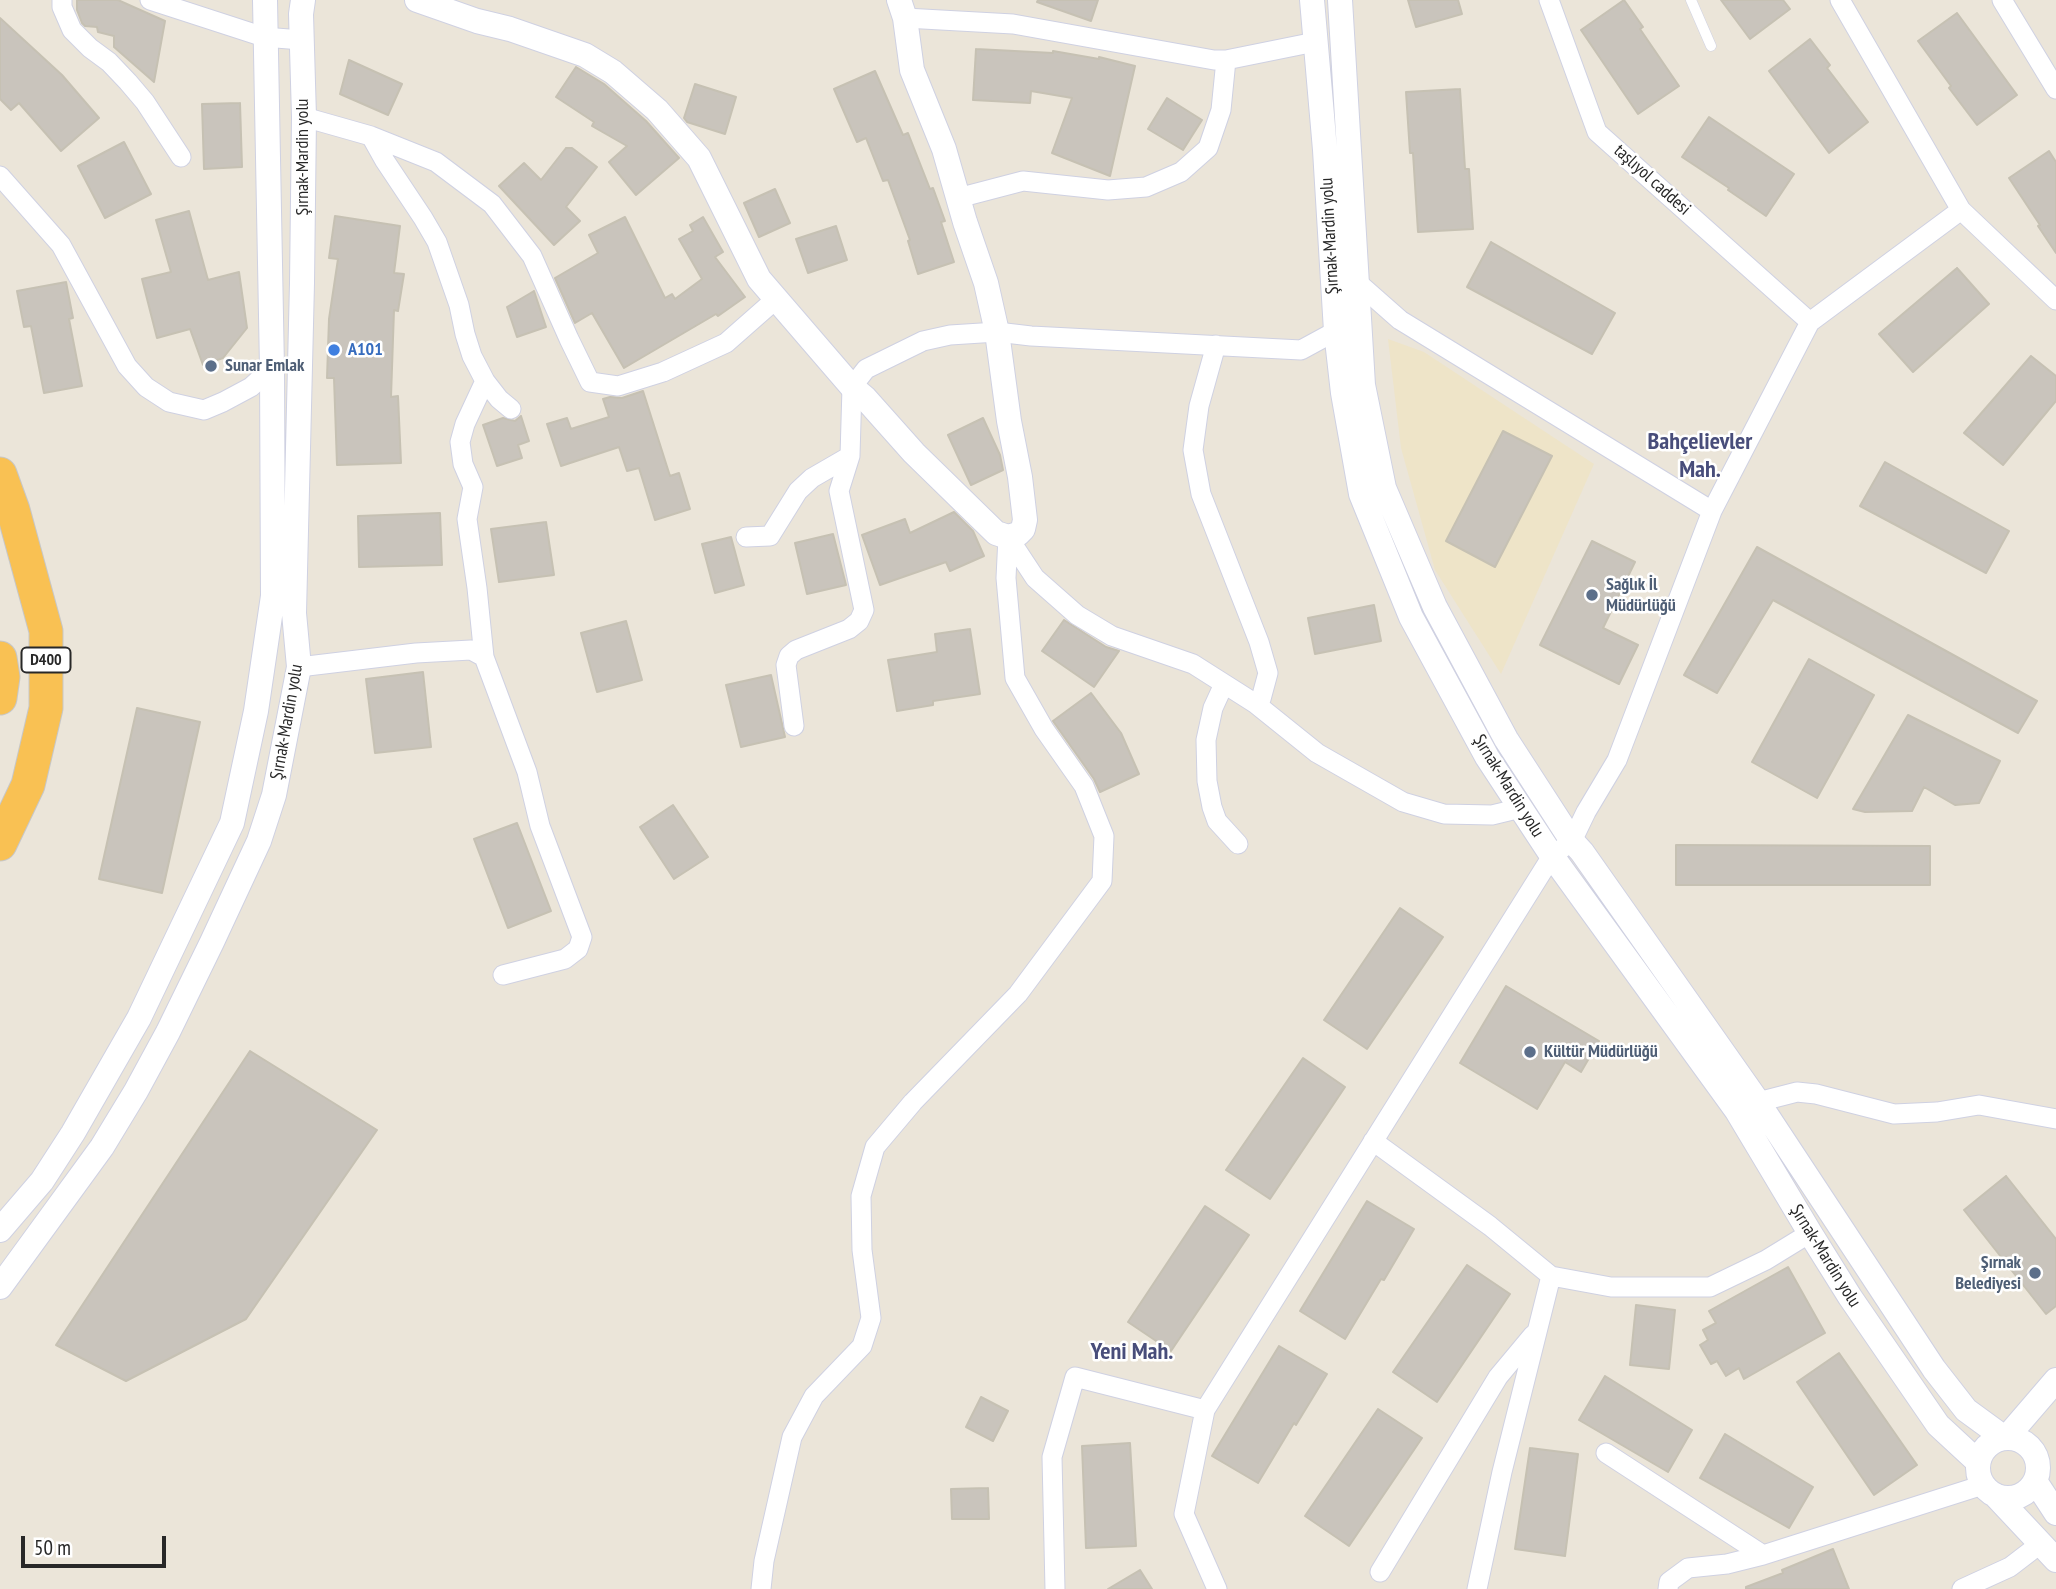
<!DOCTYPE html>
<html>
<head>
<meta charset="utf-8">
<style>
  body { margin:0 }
  #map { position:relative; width:2056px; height:1589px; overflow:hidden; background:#ebe5d9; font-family:"PT Sans Narrow",sans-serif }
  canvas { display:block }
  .scale { position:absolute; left:21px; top:1536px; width:145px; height:32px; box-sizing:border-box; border:4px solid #282828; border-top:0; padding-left:9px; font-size:21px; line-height:24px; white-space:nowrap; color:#282828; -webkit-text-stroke:5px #fff; paint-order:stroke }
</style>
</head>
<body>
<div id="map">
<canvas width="2056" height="1589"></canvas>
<div class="scale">50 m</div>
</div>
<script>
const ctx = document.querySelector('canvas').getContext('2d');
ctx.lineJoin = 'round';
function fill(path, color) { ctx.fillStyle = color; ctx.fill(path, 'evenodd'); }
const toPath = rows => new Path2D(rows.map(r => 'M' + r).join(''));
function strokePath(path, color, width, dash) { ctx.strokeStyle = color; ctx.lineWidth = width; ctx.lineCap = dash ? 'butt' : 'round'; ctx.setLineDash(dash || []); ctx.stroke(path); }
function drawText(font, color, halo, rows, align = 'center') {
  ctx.font = font + ' "PT Sans Narrow",sans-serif'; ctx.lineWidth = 5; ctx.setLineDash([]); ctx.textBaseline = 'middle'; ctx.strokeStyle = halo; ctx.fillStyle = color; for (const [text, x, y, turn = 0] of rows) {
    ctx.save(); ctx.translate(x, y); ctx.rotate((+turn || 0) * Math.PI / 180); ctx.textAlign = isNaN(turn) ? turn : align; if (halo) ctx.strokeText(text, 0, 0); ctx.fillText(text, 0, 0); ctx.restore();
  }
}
const education = toPath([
  [1388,339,1424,352,1594,464,1501,674,1435,570,1401,448]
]);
const building = toPath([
  [77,0,118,0,165,21,154,82,114,47,114,36,98,32,97,27,85,26,82,23,77,10,77,0],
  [1038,0,1098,0,1091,21,1037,2,1038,0],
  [1408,0,1458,0,1462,14,1416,27,1408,0],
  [1624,0,1643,27,1640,29,1679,86,1638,114,1581,30,1624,0],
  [1721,0,1783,0,1790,9,1750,39,1721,0],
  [1957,13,2017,95,1977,125,1949,88,1951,86,1918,41,1957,13],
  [0,18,62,75,99,118,61,151,19,103,11,110,0,99,0,18],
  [1810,39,1830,65,1827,68,1868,122,1829,153,1769,71,1810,39],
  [976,49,1053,53,1053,51,1099,59,1099,57,1135,66,1110,176,1052,153,1072,98,1031,91,1030,103,973,100,976,49],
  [349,60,402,84,388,115,340,94,349,60],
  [576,67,604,84,646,121,679,158,636,195,609,162,627,146,592,126,594,122,556,97,576,67],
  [875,71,903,135,908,133,930,189,933,188,945,221,941,222,954,262,918,274,908,241,910,240,888,180,883,181,866,138,857,142,834,89,875,71],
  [695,84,736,97,725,134,687,122,684,118,695,84],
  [1460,89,1465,169,1469,169,1473,229,1418,232,1413,153,1410,153,1406,92,1460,89],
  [1167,98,1202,120,1183,150,1148,129,1167,98],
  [240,103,242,167,204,169,202,104,240,103],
  [1709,117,1794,174,1766,216,1728,190,1729,188,1682,157,1709,117],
  [124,142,151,194,105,218,78,166,124,142],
  [566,148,572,148,597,167,566,207,580,221,554,245,499,186,524,163,541,180,566,148],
  [2049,151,2056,162,2056,253,2038,226,2040,225,2009,178,2049,151],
  [775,189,790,223,759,237,744,203,775,189],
  [189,211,208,280,239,272,247,328,223,358,203,365,190,329,157,338,142,279,171,272,156,220,189,211],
  [335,216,400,226,394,273,404,274,398,311,394,310,391,397,398,396,401,463,337,465,334,378,327,378,329,319,338,259,329,258,335,216],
  [625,217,665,298,672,294,675,299,702,279,679,239,693,231,690,225,703,217,723,252,715,257,745,297,718,316,716,314,624,368,592,313,575,323,555,278,598,253,589,235,625,217],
  [836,226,847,260,808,273,796,239,836,226],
  [1491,242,1615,313,1592,354,1467,287,1491,242],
  [1957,268,1989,304,1913,372,1879,334,1957,268],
  [66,282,73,318,69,319,82,386,44,393,31,326,24,327,17,291,66,282],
  [534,291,546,327,517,337,507,307,534,291],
  [2031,356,2056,376,2056,401,2003,465,1964,433,2031,356],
  [643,391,670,476,679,473,690,509,655,520,639,468,627,471,619,447,561,466,547,424,567,418,571,429,609,417,603,399,610,397,622,398,643,391],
  [521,416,529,441,518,445,522,458,497,466,483,425,503,418,515,421,521,416],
  [983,418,1000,455,1003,470,971,485,948,435,983,418],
  [1503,431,1552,456,1495,567,1446,541,1503,431],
  [1885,462,2009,531,1986,573,1860,506,1885,462],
  [954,512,973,531,984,556,950,571,946,562,880,585,862,535,905,519,910,533,954,512],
  [440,513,442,565,359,567,358,516,440,513],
  [546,522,554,575,499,582,491,529,546,522],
  [833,534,846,585,807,594,795,543,833,534],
  [731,537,744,585,715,593,702,544,731,537],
  [1592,541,1635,562,1603,628,1638,645,1619,684,1540,645,1592,541],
  [1757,547,2037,701,2018,733,1773,600,1717,693,1684,675,1757,547],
  [1374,605,1381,641,1315,654,1308,618,1374,605],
  [1064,620,1106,647,1119,651,1094,687,1042,651,1064,620],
  [626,621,642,680,597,692,581,633,626,621],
  [970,629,980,694,933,701,933,705,897,711,888,660,937,652,935,634,970,629],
  [1809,659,1874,695,1817,798,1752,762,1809,659],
  [423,672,431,747,375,753,366,679,423,672],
  [771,675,785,737,741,747,726,685,771,675],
  [1091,693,1121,733,1139,774,1100,792,1094,779,1053,721,1091,693],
  [137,708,200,722,162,893,99,879,137,708],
  [1908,715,2000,761,1979,803,1955,805,1924,787,1912,811,1865,812,1853,809,1908,715],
  [673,805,708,857,674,879,640,827,673,805],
  [517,823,551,911,508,928,474,839,517,823],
  [1676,845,1930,846,1930,885,1676,885,1676,845],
  [1400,908,1443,937,1367,1049,1324,1020,1400,908],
  [1506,986,1599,1041,1581,1072,1565,1062,1537,1109,1460,1063,1506,986],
  [250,1051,377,1130,246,1319,126,1381,56,1345,250,1051],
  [1303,1058,1345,1087,1270,1199,1226,1170,1303,1058],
  [2006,1176,2056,1239,2056,1306,2046,1314,1964,1210,2006,1176],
  [1367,1201,1414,1229,1384,1280,1381,1279,1345,1339,1300,1311,1367,1201],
  [1205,1206,1249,1235,1171,1351,1128,1322,1205,1206],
  [1467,1265,1510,1294,1437,1402,1393,1372,1467,1265],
  [1788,1267,1825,1333,1744,1379,1739,1368,1726,1376,1717,1361,1711,1364,1700,1345,1708,1340,1703,1330,1716,1323,1709,1311,1788,1267],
  [1636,1305,1675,1310,1669,1369,1630,1365,1636,1305],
  [1279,1346,1327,1374,1296,1425,1294,1423,1258,1483,1212,1456,1279,1346],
  [1839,1353,1917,1465,1874,1495,1797,1382,1839,1353],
  [1605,1376,1692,1430,1668,1472,1579,1420,1605,1376],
  [981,1397,1008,1411,993,1441,966,1427,981,1397],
  [1378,1409,1422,1438,1349,1546,1305,1516,1378,1409],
  [1725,1434,1813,1487,1789,1528,1700,1478,1725,1434],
  [1130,1443,1136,1546,1086,1548,1082,1446,1130,1443],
  [1530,1448,1578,1454,1565,1556,1515,1549,1530,1448],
  [988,1488,989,1519,952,1519,951,1489,988,1488],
  [1833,1549,1849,1589,1746,1589,1746,1587,1783,1573,1782,1570,1833,1549],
  [1140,1570,1152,1589,1108,1589,1140,1570]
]);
const service = toPath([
  [1691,0,1711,46]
]);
const minor = toPath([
  [62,0,62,7,72,30,90,48,109,62,128,82,145,102,181,157],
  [150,0,264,37,301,40],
  [1549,0,1597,132,1810,322],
  [2002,0,2056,89],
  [905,18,1013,24,1214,60,1226,60,1315,42],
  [304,117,371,136,436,162,492,204,532,256,569,339,590,382,618,386,663,372,726,343,776,299],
  [371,136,385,161,423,218,437,242,459,305,465,334,472,356,485,381,499,399,511,409],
  [0,176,61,245,127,366,146,387,169,402,204,410,223,402,251,387,272,368],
  [958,198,1023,181,1108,190,1146,187,1181,172,1208,148,1221,110,1226,60],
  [1961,210,2056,300],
  [1358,283,1400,320,1712,511],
  [1216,345,1199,406,1193,450,1201,494,1259,642,1268,673,1261,699,1256,704],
  [485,381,465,424,460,442,463,464,473,487,467,519,477,588,484,657,527,772,540,826,582,937,578,949,565,959,503,975],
  [746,537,770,536,798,491,812,478,850,456],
  [1008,537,1035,578,1077,615,1112,636,1193,664,1256,704,1317,753,1403,802,1444,814,1492,815,1521,808],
  [299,667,416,653,471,650,484,657],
  [1224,684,1213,708,1206,740,1207,781,1212,807,1217,821,1238,844],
  [794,726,786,665,789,656,796,650,849,629,859,621,864,610,839,491,850,456,852,387,866,369,923,341,950,335,997,332,1031,336,1301,350,1336,331],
  [1758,1102,1797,1092,1816,1094,1894,1114,1937,1112,1979,1105,2056,1119],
  [1373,1141,1490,1226,1551,1276,1611,1287,1710,1287,1766,1260,1810,1233],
  [1606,1453,1763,1555,1983,1485],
  [1380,1572,1498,1377,1533,1335],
  [761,1589,764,1561,792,1437,814,1396,862,1346,871,1318,862,1250,861,1196,875,1147,913,1102,1018,994,1102,881,1104,836,1084,786,1044,729,1015,678,1006,578,1008,537],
  [1055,1589,1052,1457,1075,1377,1205,1410],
  [1217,1589,1184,1514,1205,1410,1552,856,1572,841,1586,812,1617,760,1712,511,1810,322,1961,210,1840,0],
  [1477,1589,1502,1472,1551,1276],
  [1668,1589,1669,1582,1688,1568,1727,1564,1763,1555],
  [1962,1589,2010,1567,2040,1544]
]);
const tertiary = toPath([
  [417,0,477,21,510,29,585,55,613,72,657,110,699,158,759,279,852,387,865,398,914,453,996,533,1008,537,1018,534,1023,529,1025,520,1020,477,1009,421,997,332,986,283,965,222,944,149,912,70,905,18,899,0],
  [1312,0,1325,150,1336,331,1343,393,1361,494,1411,617,1487,757,1552,856,1737,1111,1810,1233,1850,1297,1938,1425,1978,1462],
  [1340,0,1363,385,1384,488,1435,607,1506,739,1572,841,1582,852,1758,1102,1934,1369,1966,1410,2003,1437],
  [0,1230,42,1181,73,1133,139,1018,232,823,256,711,273,596,272,368,265,0],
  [0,1287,102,1147,136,1091,168,1032,212,942,259,841,274,795,299,667,294,613,302,283,304,117,301,14,303,0],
  [2007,1437,2056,1380],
  '1978 1468a30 30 0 1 1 60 0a30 30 0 1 1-60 0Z',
  [2035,1481,2056,1513],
  [1995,1495,2056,1560]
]);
const trunk = toPath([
  [0,474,13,510,46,631,46,708,28,785,0,844],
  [0,658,3,677,0,698]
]);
const markers = [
  [334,350,7,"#3f7fe0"],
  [211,366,7,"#5c6f8a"],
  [1592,595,7,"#5c6f8a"],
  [1530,1052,7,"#5c6f8a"],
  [2035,1273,7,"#5c6f8a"]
];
const shields = [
  [46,660,49]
];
const shieldNames = [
  ["D400",46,660]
];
const streetNames = [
  ["Şırnak-Mardin yolu",303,157,-90],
  ["taşlıyol caddesi",1652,180,42],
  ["Şırnak-Mardin yolu",1330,236,-93],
  ["Şırnak-Mardin yolu",287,722,-80],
  ["Şırnak-Mardin yolu",1508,786,58],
  ["Şırnak-Mardin yolu",1825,1256,58]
];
const shopNames = [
  ["A101",348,350]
];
const serviceNames = [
  ["Sunar Emlak",225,366],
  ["Sağlık İl",1606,585],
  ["Müdürlüğü",1606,606],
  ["Kültür Müdürlüğü",1544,1052],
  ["Şırnak",2021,1263,"right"],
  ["Belediyesi",2021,1284,"right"]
];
const districtNames = [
  ["Bahçelievler",1700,442],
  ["Mah.",1700,470],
  ["Yeni Mah.",1132,1352]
];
fill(education, '#eee4c8');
fill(building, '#c9c4bc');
strokePath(building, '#c6c1b3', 2);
strokePath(service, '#cfd1e2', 11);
strokePath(minor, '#cfd1e2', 21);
strokePath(tertiary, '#cfd1e2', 26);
strokePath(trunk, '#c7c7c7', 35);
strokePath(service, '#fff', 10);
strokePath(minor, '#fff', 19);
strokePath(tertiary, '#fff', 24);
strokePath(trunk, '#f9c153', 33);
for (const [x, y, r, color] of markers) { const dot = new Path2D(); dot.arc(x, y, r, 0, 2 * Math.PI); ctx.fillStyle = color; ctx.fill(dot); strokePath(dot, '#fff', 2.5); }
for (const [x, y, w] of shields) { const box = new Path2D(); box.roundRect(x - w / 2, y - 12.5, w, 25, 5); ctx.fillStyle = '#fff'; ctx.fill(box); strokePath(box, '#282828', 2); }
drawText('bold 16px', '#282828', null, shieldNames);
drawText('18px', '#282828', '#fff', streetNames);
drawText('bold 18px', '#366cbe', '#fff', shopNames, 'left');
drawText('bold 18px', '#4e5e75', '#fff', serviceNames, 'left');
drawText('bold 24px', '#484d7a', '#fff', districtNames);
</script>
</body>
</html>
